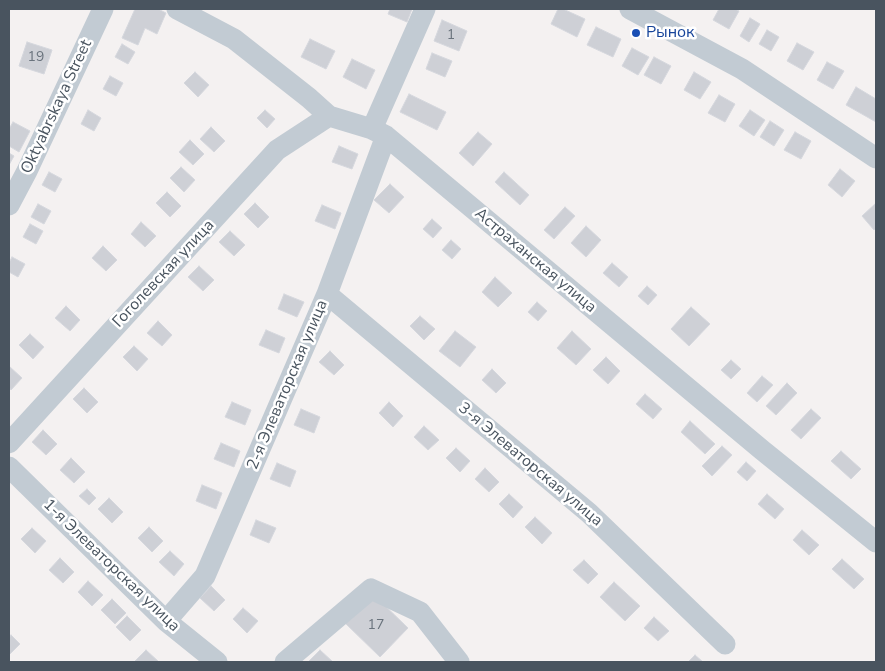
<!DOCTYPE html>
<html>
<head>
<meta charset="utf-8">
<style>
  body { margin:0 }
  #map { position:relative; width:885px; height:671px; overflow:hidden; background:#f4f1f1; font-family:"Nunito Sans",sans-serif }
  canvas { display:block }
  .frame { position:absolute; inset:0; border:10px solid #49545f; pointer-events:none }
</style>
</head>
<body>
<div id="map">
<canvas width="885" height="671"></canvas>
<div class="frame"></div>
</div>
<script>
const ctx = document.querySelector('canvas').getContext('2d');
ctx.lineJoin = 'round';
function fill(path, color) { ctx.fillStyle = color; ctx.fill(path, 'evenodd'); }
const toPath = rows => new Path2D(rows.map(r => 'M' + r).join(''));
function strokePath(path, color, width, dash) { ctx.strokeStyle = color; ctx.lineWidth = width; ctx.lineCap = dash ? 'butt' : 'round'; ctx.setLineDash(dash || []); ctx.stroke(path); }
function drawText(font, color, halo, rows, align = 'center') {
  ctx.font = font + ' "Nunito Sans",sans-serif'; ctx.lineWidth = 5; ctx.setLineDash([]); ctx.textBaseline = 'middle'; ctx.strokeStyle = halo; ctx.fillStyle = color; for (const [text, x, y, turn = 0] of rows) {
    ctx.save(); ctx.translate(x, y); ctx.rotate((+turn || 0) * Math.PI / 180); ctx.textAlign = isNaN(turn) ? turn : align; if (halo) ctx.strokeText(text, 0, 0); ctx.fillText(text, 0, 0); ctx.restore();
  }
}
const building = toPath([
  [135,9,158,9,166,13,157,34,145,28,138,45,122,38,135,9],
  [390,9,412,9,407,22,388,14,390,9],
  [558,9,563,9,585,19,577,37,551,24,558,9],
  [719,9,735,9,739,11,729,29,713,20,719,9],
  [750,18,760,24,749,42,740,36,750,18],
  [442,20,467,31,459,51,434,41,442,20],
  [596,27,621,39,613,57,587,45,596,27],
  [767,30,779,37,771,51,759,44,767,30],
  [310,39,335,51,326,69,301,57,310,39],
  [27,42,52,50,44,74,19,66,27,42],
  [797,43,814,52,803,70,787,61,797,43],
  [122,44,135,52,128,64,115,57,122,44],
  [632,48,649,57,638,75,622,66,632,48],
  [432,53,452,61,445,77,426,69,432,53],
  [654,57,671,66,661,84,644,75,654,57],
  [352,59,375,70,366,89,343,77,352,59],
  [827,62,844,71,833,89,817,80,827,62],
  [195,72,209,85,198,97,184,83,195,72],
  [694,72,711,82,700,99,684,90,694,72],
  [110,76,123,83,116,96,103,89,110,76],
  [856,87,876,99,876,122,846,105,856,87],
  [409,94,446,112,437,130,400,112,409,94],
  [719,95,735,104,725,122,708,113,719,95],
  [88,110,101,118,94,131,81,124,88,110],
  [265,110,275,119,267,128,257,118,265,110],
  [750,110,765,120,754,136,739,126,750,110],
  [770,121,784,130,774,146,760,137,770,121],
  [13,122,30,131,19,152,9,146,9,129,13,122],
  [211,127,225,141,214,152,200,139,211,127],
  [478,132,492,144,473,166,459,153,478,132],
  [795,132,811,141,801,159,784,150,795,132],
  [190,140,204,154,193,165,179,152,190,140],
  [339,146,358,154,352,169,332,162,339,146],
  [9,153,14,156,9,165,9,153],
  [181,167,195,180,184,192,170,178,181,167],
  [840,169,855,181,842,197,828,185,840,169],
  [49,172,62,179,55,192,42,185,49,172],
  [504,172,529,195,520,205,495,182,504,172],
  [390,184,404,197,389,213,374,200,390,184],
  [167,192,181,206,170,217,156,203,167,192],
  [255,203,269,217,258,228,244,214,255,203],
  [876,203,876,228,874,230,862,216,876,203],
  [38,204,51,211,44,224,31,217,38,204],
  [322,205,341,213,335,229,315,221,322,205],
  [565,207,575,216,554,239,544,230,565,207],
  [432,219,442,228,433,238,423,229,432,219],
  [141,222,156,236,145,247,131,234,141,222],
  [30,224,43,231,36,244,23,237,30,224],
  [586,226,601,240,586,257,571,243,586,226],
  [230,231,245,245,234,256,219,242,230,231],
  [451,240,461,249,452,259,442,250,451,240],
  [103,246,117,260,106,271,92,258,103,246],
  [12,257,25,264,18,277,9,272,9,263,12,257],
  [612,263,628,277,619,287,603,273,612,263],
  [199,266,214,280,203,291,188,277,199,266],
  [495,277,512,293,498,307,482,292,495,277],
  [647,286,657,295,648,305,638,296,647,286],
  [284,294,304,302,297,317,278,309,284,294],
  [537,302,547,311,538,321,528,312,537,302],
  [66,306,80,320,70,331,55,318,66,306],
  [691,307,710,324,689,346,671,329,691,307],
  [420,316,435,329,424,340,410,326,420,316],
  [158,321,172,335,162,346,147,333,158,321],
  [266,330,285,338,279,353,259,345,266,330],
  [455,331,476,347,460,367,439,351,455,331],
  [572,331,591,349,576,365,557,348,572,331],
  [30,334,44,347,33,359,19,345,30,334],
  [134,346,148,359,137,371,123,357,134,346],
  [330,351,344,365,334,375,319,362,330,351],
  [606,357,620,371,608,384,593,370,606,357],
  [731,360,741,369,731,379,721,370,731,360],
  [9,366,22,378,11,390,9,387,9,366],
  [492,369,506,383,496,393,482,380,492,369],
  [762,376,773,385,757,402,747,393,762,376],
  [787,383,797,393,776,415,766,406,787,383],
  [84,388,98,402,87,413,73,399,84,388],
  [645,394,662,409,653,419,636,404,645,394],
  [232,402,251,410,245,425,225,417,232,402],
  [389,402,403,416,393,427,379,413,389,402],
  [301,409,320,417,314,433,294,425,301,409],
  [811,409,821,418,801,439,791,430,811,409],
  [690,421,715,444,705,454,681,432,690,421],
  [424,426,439,440,428,450,414,437,424,426],
  [43,430,57,444,46,455,32,442,43,430],
  [221,443,240,451,234,467,214,459,221,443],
  [722,446,732,455,712,476,702,466,722,446],
  [456,448,470,461,460,472,446,458,456,448],
  [841,451,861,469,851,479,831,461,841,451],
  [71,458,85,472,74,483,60,470,71,458],
  [746,462,756,471,747,481,737,472,746,462],
  [277,463,296,471,290,487,270,479,277,463],
  [485,468,499,482,489,492,475,479,485,468],
  [202,485,222,493,216,509,196,501,202,485],
  [87,489,96,498,89,505,79,496,87,489],
  [509,494,523,507,513,518,499,504,509,494],
  [767,494,784,509,775,519,758,504,767,494],
  [109,498,123,512,112,523,98,509,109,498],
  [535,517,552,533,542,544,525,527,535,517],
  [256,520,276,528,269,543,250,535,256,520],
  [149,527,163,541,152,552,138,538,149,527],
  [32,528,46,541,35,553,21,539,32,528],
  [802,530,819,545,809,555,793,540,802,530],
  [170,551,184,564,174,576,159,562,170,551],
  [60,558,74,572,63,583,49,570,60,558],
  [842,559,864,579,854,589,832,569,842,559],
  [584,560,598,574,588,584,573,570,584,560],
  [88,581,103,595,92,606,78,592,88,581],
  [614,582,640,606,625,621,600,597,614,582],
  [211,586,225,600,214,611,200,598,211,586],
  [373,594,408,628,380,657,345,623,373,594],
  [112,599,126,613,115,624,101,610,112,599],
  [243,608,258,621,247,633,233,619,243,608],
  [127,616,141,630,130,641,116,627,127,616],
  [654,617,669,631,658,641,644,628,654,617],
  [11,635,20,644,9,655,9,638,11,635],
  [146,650,159,662,135,661,146,650],
  [320,650,333,662,308,662,320,650],
  [695,655,703,662,688,662,695,655]
]);
const minor = toPath([
  [177,9,234,39,309,98,329,116,372,129,386,136,762,450,876,542],
  [630,9,742,69,876,158],
  [372,129,425,9],
  [9,205,27,171,103,9],
  [327,294,589,513,725,644],
  [9,443,277,150,329,116],
  [9,467,166,621,217,662],
  [166,621,205,576,327,294,386,136],
  [285,662,371,589,420,612,459,662]
]);
const markers = [
  [636,33,5,"#1a4fb4"]
];
const numberNames = [
  ["1",451,36],
  ["19",36,58],
  ["17",376,626]
];
const transitNames = [
  ["Рынок",646,33]
];
const streetNames = [
  ["Oktyabrskaya Street",57,107,-65],
  ["Астраханская улица",535,261,40],
  ["Гоголевская улица",164,274,-47],
  ["2-я Элеваторская улица",288,385,-67],
  ["3-я Элеваторская улица",530,465,40],
  ["1-я Элеваторская улица",111,566,44]
];
fill(building, '#ced0d6');
strokePath(building, '#d5d7dd', 1);
strokePath(minor, '#c2cbd3', 21);
for (const [x, y, r, color] of markers) { const dot = new Path2D(); dot.arc(x, y, r, 0, 2 * Math.PI); ctx.fillStyle = color; ctx.fill(dot); strokePath(dot, '#fff', 2); }
drawText('14px', '#6a737d', null, numberNames);
drawText('16px', '#164399', '#fff', transitNames, 'left');
drawText('16px', '#49545f', '#fff', streetNames);
</script>
</body>
</html>
